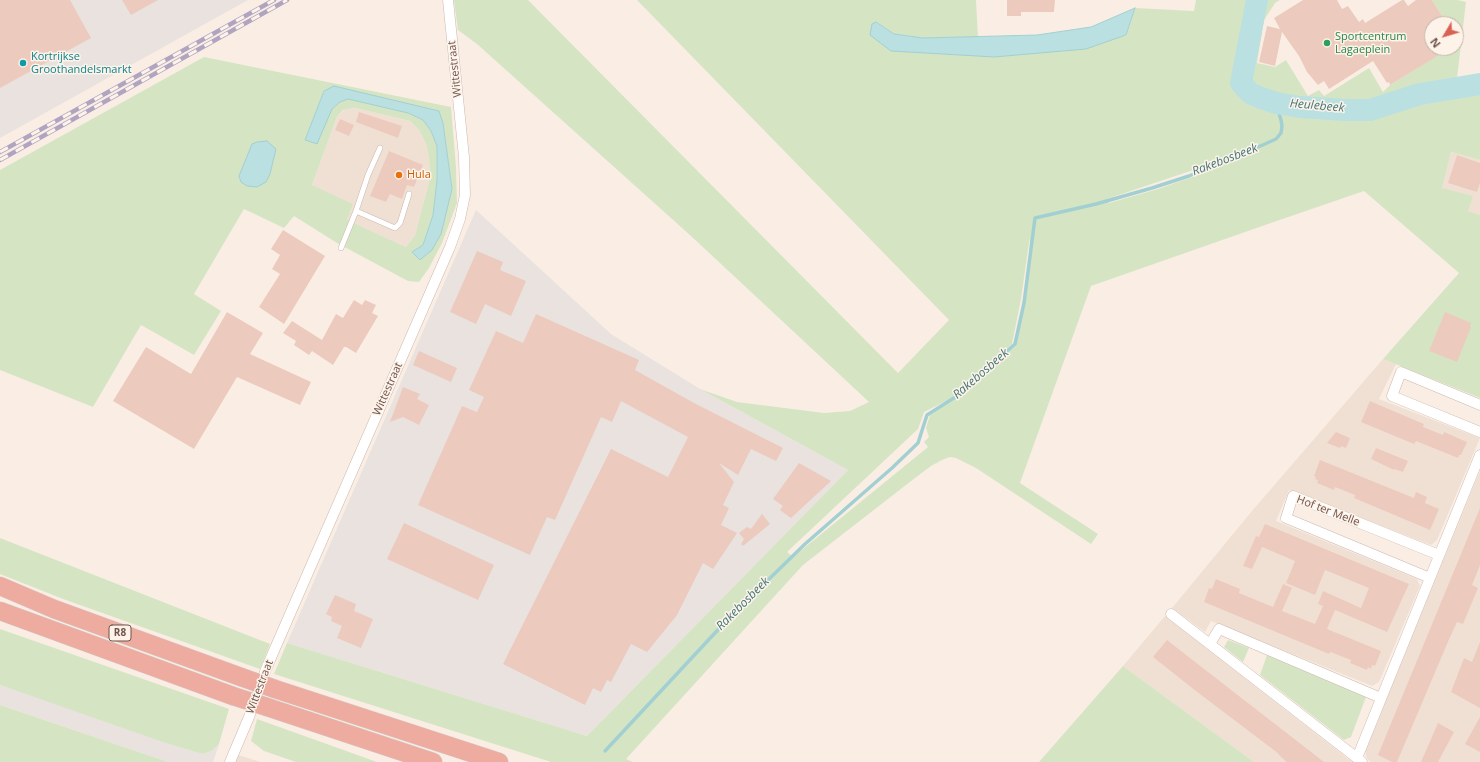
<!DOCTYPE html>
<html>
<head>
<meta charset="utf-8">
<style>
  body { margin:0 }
  #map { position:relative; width:1480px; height:762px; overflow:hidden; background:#faeee4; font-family:"Open Sans",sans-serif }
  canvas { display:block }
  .north { position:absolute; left:1424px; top:16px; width:40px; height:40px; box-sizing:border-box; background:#fdf3e9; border:1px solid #c4b3aa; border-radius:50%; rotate:232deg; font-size:11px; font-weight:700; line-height:16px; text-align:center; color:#6f544c }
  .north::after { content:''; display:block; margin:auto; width:14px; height:18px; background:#d86254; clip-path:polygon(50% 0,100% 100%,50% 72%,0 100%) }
</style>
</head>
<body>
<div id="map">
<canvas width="1480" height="762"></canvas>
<div class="north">N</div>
</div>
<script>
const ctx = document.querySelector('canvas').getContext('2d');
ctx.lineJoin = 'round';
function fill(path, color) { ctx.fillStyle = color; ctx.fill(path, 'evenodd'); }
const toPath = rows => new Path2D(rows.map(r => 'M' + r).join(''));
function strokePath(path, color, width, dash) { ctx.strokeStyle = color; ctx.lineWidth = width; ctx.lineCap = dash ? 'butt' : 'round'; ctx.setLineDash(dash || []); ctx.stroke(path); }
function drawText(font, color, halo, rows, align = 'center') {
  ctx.font = font + ' "Open Sans",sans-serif'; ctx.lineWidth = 3; ctx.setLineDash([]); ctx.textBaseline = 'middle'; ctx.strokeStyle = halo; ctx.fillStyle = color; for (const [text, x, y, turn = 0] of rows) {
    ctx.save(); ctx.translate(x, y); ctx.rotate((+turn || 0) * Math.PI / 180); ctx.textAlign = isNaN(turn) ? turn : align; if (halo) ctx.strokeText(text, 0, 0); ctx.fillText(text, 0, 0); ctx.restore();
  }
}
const residential = toPath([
  [355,108,410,121,419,130,426,144,429,159,430,178,415,235,406,247,346,220,312,185,337,117,344,110],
  [1451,152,1480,160,1480,215,1468,211,1442,188],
  [1383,359,1396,364,1379,399,1480,438,1437,540,1431,545,1289,490,1276,521,1417,579,1420,586,1379,682,1372,686,1211,621,1205,632,1172,608,1252,511],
  [1480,471,1480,762,1371,762,1367,759,1365,751],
  [1165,616,1352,762,1254,762,1123,666],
  [238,755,261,762,235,762]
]);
const industrial = toPath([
  [0,0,248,0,0,138],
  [476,210,611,334,700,389,848,470,587,736,287,643],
  [0,685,203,754,213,750,219,744,213,762,168,762,0,705]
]);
const green = toPath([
  [454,0,528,0,898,373,949,320,637,0,976,0,978,37,923,38,894,34,876,22,891,51,1126,36,1135,8,1194,11,1196,0,1255,0,1253,12,1259,13,1259,0,1280,0,1275,3,1264,20,1257,63,1275,67,1286,60,1308,96,1319,90,1324,96,1369,68,1383,92,1390,85,1438,55,1437,52,1444,48,1456,48,1456,24,1447,24,1432,0,1457,0,1466,2,1457,78,1480,74,1480,160,1451,152,1442,188,1473,196,1468,211,1480,215,1480,398,1383,359,1459,273,1364,191,1268,224,1091,286,1020,483,1098,534,1091,544,976,468,956,458,950,457,942,460,931,466,915,478,803,565,626,759,633,762,551,762,274,674,287,643,587,736,848,470,700,389,737,402,824,413,850,411,869,402,691,236,477,44,458,30],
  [1238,80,1249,86,1257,94,1253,99,1245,94,1242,91],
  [1226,159,1227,162,1201,174,1158,189,1109,203,1107,199],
  [1030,236,1028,284,1016,345,967,391,930,415,926,428,929,437,924,442,928,447,793,557,787,552,918,429,924,412,954,397,965,388,1012,344,1021,299],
  [204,57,451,107,456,167,457,203,442,243,429,268,419,282,408,281,337,243,294,216,284,228,244,209,194,294,221,311,194,355,141,325,93,407,0,370,0,170],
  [324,91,439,111,443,123,452,189,420,260,412,252,423,245,433,215,437,180,437,145,431,131,423,120,408,113,348,99,340,102,332,109,305,141],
  [355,108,410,121,419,130,426,144,429,159,430,178,415,235,406,247,347,220,353,204,312,185,337,117,343,110],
  [0,538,270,644,260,669,63,599,0,574],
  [0,629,229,709,219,744,213,750,203,754,163,742,0,685],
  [1228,640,1249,648,1243,662,1224,647],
  [1267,655,1366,697,1351,737,1344,740,1260,675],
  [1123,666,1254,762,1039,762],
  [0,705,168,762,0,762],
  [257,719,377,762,296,762,264,751,251,741]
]);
const water = toPath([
  [1135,8,1126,35,1086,49,994,57,891,51,870,35,872,24,876,22,894,34,923,38,1037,35,1091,27,1135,8],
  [334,86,439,111,443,123,452,189,441,234,432,250,420,260,412,252,423,245,433,215,437,180,437,146,431,131,423,120,408,113,348,99,340,102,332,109,317,144,305,140,324,91,334,86],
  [267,141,276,149,270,174,266,182,257,187,247,186,241,182,239,176,252,144,257,142,267,141]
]);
const stream = toPath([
  [605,751,728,619,805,544,892,468,918,443,927,415,957,396,1015,344,1024,303,1035,218,1096,204,1152,188,1189,176,1265,144,1276,139,1281,133,1282,126,1281,120,1276,103]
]);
const river = toPath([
  [1257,0,1241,83,1250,93,1261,98,1276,103,1300,107,1344,110,1370,110,1420,94,1480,84]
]);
const building = toPath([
  [0,0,70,0,91,38,0,88],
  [122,0,158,0,131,15],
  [1007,0,1055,0,1054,12,1021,12,1021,16,1007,16],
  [1303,0,1337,0,1342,9,1348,6,1359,22,1363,19,1365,23,1402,0,1404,0,1408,6,1416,0,1432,0,1447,24,1432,24,1432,48,1435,48,1439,55,1390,85,1389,82,1387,83,1373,61,1329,89,1324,81,1318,85,1307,72,1299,56,1282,32,1275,66,1259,62,1267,26,1280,29,1274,18],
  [359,112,402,126,398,138,356,122],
  [340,119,354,125,349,136,335,130],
  [389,151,423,165,414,187,407,185,402,199,390,194,386,202,370,196],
  [1457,155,1480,163,1480,183,1477,192,1448,183],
  [283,230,325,256,284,324,259,307,280,274,272,269,280,255,271,249],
  [477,251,503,262,500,270,526,281,511,316,485,304,476,324,450,312],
  [354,300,362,305,365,300,376,305,372,313,378,316,356,353,346,347,344,347,333,365,312,351,309,355,294,345,296,341,283,333,292,321,322,340,336,314,343,318],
  [227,312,263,333,250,354,311,382,300,405,237,377,194,449,113,401,146,347,191,374],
  [1445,312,1471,323,1470,327,1471,327,1457,362,1429,351],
  [536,314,639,360,635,370,694,403,783,448,776,461,751,449,738,475,719,463,734,482,723,505,729,508,721,525,737,533,713,569,703,563,677,615,647,652,631,644,611,682,607,680,601,692,593,688,585,705,503,664,611,449,668,477,688,437,621,401,612,422,601,417,555,520,547,517,530,555,418,505,462,406,477,412,484,397,469,390,496,331,523,343],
  [419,351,457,368,451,382,413,365],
  [403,387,420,394,417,399,429,405,419,425,403,417,390,422],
  [1370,401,1419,422,1424,424,1423,427,1443,435,1444,432,1467,442,1461,455,1459,455,1458,458,1416,441,1414,444,1361,422],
  [1336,432,1350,438,1346,448,1341,446,1340,448,1327,443],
  [1376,448,1408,461,1403,472,1394,469,1394,470,1371,459],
  [1320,460,1414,498,1416,492,1427,497,1425,503,1439,509,1430,530,1354,498,1355,495,1335,487,1334,490,1317,483,1318,480,1315,479,1316,477,1314,476],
  [799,463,831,481,791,518,780,510,783,506,773,499],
  [1480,508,1480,565,1472,585,1478,588,1463,624,1457,622,1450,637,1397,762,1392,762,1378,755],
  [762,514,770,524,743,546,741,544,744,539,739,533,747,527,751,529],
  [404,523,494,565,478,600,387,559],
  [1265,524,1409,584,1387,632,1335,610,1327,629,1381,651,1375,666,1372,665,1371,669,1368,667,1367,670,1350,663,1351,660,1333,653,1330,652,1329,654,1204,602,1209,588,1212,589,1216,579,1240,589,1239,593,1273,607,1283,584,1292,588,1282,611,1315,624,1323,606,1318,604,1323,591,1361,608,1369,588,1325,570,1315,595,1286,583,1295,561,1262,547,1252,569,1243,566,1256,536,1259,537],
  [335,595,356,604,354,611,373,619,361,648,337,638,342,626,331,621,332,617,326,614],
  [1167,640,1199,665,1324,762,1287,762,1279,755,1279,754,1196,691,1153,657],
  [1480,642,1480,708,1451,692,1464,658,1472,662],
  [1480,717,1480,752,1465,744],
  [1438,723,1454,732,1438,762,1421,762]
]);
const lane = toPath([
  [356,211,395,228,400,223,409,194],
  [341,248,356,211,368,175,380,148]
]);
const street = toPath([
  [1480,405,1401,372,1392,396,1480,432],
  [1430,578,1286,518,1293,496,1439,555],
  [1171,614,1357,758],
  [1210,644,1219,629,1381,698],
  [230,762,249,717,266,669,450,247,460,219,465,195,464,157,448,0],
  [1362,762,1357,758,1480,455]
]);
const highway = toPath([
  [0,586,54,609,241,677],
  [0,611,233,696],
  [275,689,499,762],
  [267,707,433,762]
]);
const rail = toPath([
  [0,152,274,0],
  [0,160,287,0]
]);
const highwayBridge = toPath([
  [241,677,275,689],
  [233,696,267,707]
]);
const markers = [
  [1327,43,4,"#2e9e5b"],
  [23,63,4,"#0f9aa8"],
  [399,175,4,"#e8710a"]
];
const shields = [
  [120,633,22]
];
const shieldNames = [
  ["R8",120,633]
];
const leisureNames = [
  ["Sportcentrum",1335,37],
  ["Lagaeplein",1335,50]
];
const cultureNames = [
  ["Kortrijkse",31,57],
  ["Groothandelsmarkt",31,70]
];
const streetNames = [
  ["Wittestraat",455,69,-96],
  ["Wittestraat",388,389,-66],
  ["Hof ter Melle",1328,511,21],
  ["Wittestraat",260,687,-69]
];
const foodNames = [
  ["Hula",407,175]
];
const waterNames = [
  ["Heulebeek",1317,106,5],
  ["Rakebosbeek",1225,160,-21],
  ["Rakebosbeek",981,374,-41],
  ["Rakebosbeek",743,604,-45]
];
fill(residential, '#f0e0d3');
fill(industrial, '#e9e2de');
fill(green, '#d5e5c4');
fill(water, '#bae0e1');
strokePath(water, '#a2d0d2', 1);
strokePath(stream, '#a2d0d2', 3.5);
strokePath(river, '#bae0e1', 22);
fill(building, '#eccbbe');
strokePath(lane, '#ccb8ae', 6);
strokePath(street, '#ccb8ae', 11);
strokePath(highway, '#d4ccc9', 19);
strokePath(lane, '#fff', 5);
strokePath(street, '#fff', 10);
strokePath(highway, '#eeaba0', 18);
strokePath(rail, '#b0a4c1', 4.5);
strokePath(rail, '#fdf3e9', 3, [9]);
strokePath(highwayBridge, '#d4ccc9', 19, []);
strokePath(highwayBridge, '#eeaba0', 18);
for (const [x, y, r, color] of markers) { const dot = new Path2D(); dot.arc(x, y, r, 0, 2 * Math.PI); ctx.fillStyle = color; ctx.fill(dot); strokePath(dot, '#fdf3e9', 1.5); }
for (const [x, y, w] of shields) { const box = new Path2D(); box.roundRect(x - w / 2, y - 8, w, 16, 3); ctx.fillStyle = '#fdf3e9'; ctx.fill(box); strokePath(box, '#6f544c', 1); }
drawText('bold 10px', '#6f544c', null, shieldNames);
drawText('11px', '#27864d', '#fdf3e9', leisureNames, 'left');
drawText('11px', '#0d838f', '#fdf3e9', cultureNames, 'left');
drawText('11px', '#6f544c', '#fdf3e9', streetNames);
drawText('11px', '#c56008', '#fdf3e9', foodNames, 'left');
drawText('italic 12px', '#45777a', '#fdf3e9', waterNames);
</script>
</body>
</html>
